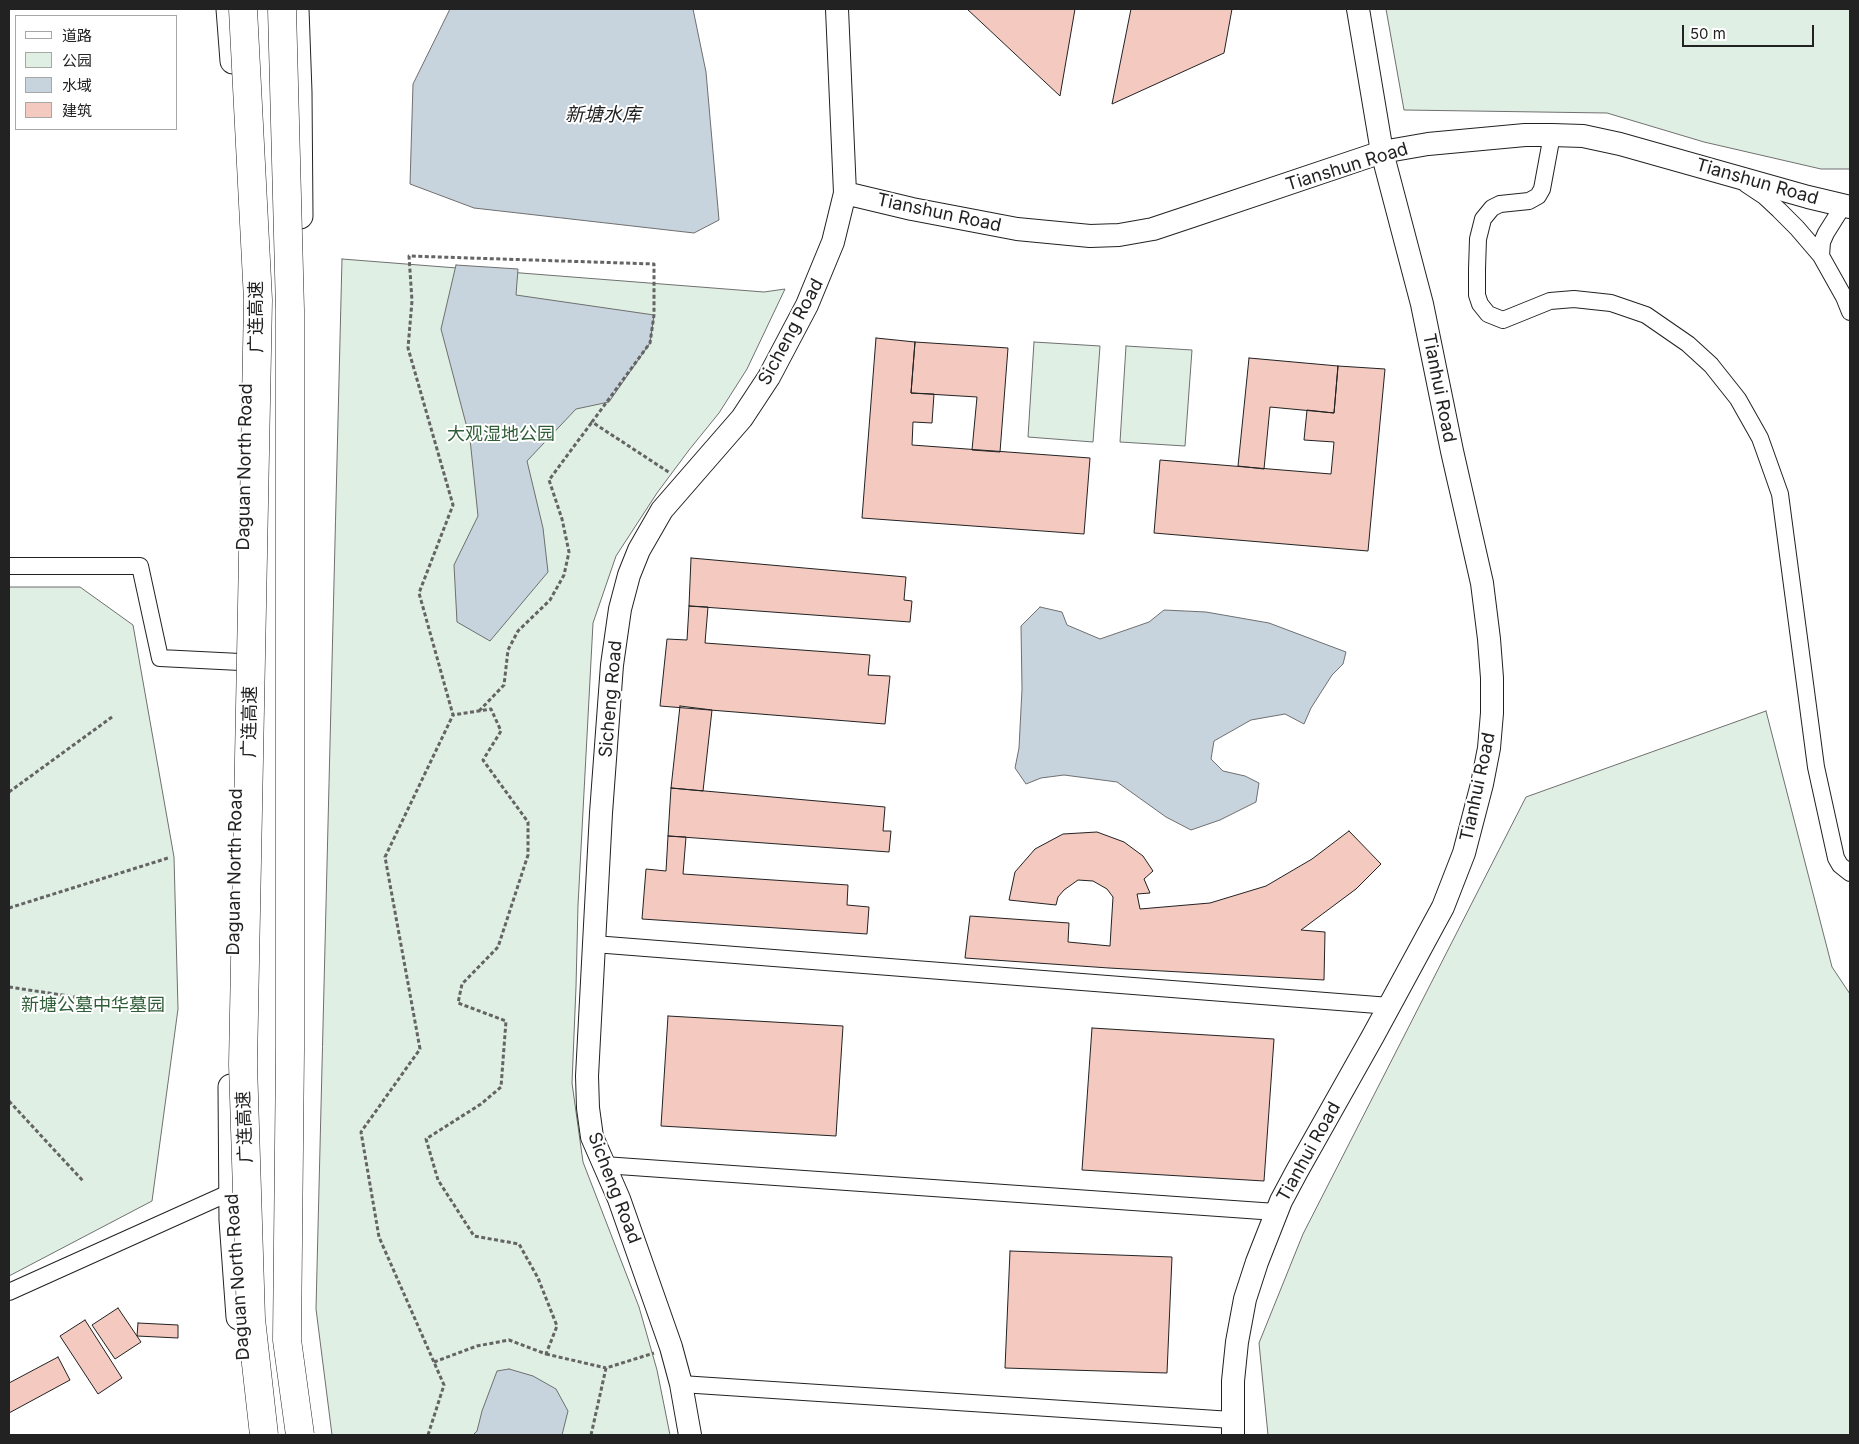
<!DOCTYPE html>
<html>
<head>
<meta charset="utf-8">
<style>
  body { margin:0 }
  #map { position:relative; width:1859px; height:1444px; overflow:hidden; background:#fff; font-family:Inter,"Noto Sans SC",sans-serif }
  canvas { display:block }
  .frame { position:absolute; inset:0; border:10px solid #222; pointer-events:none }
  .legend { position:absolute; left:15px; top:15px; width:162px; height:115px; box-sizing:border-box; background:#fff; border:1px solid #a7a7a7; margin:0; padding:6px 9px; list-style:none; font-size:15px; color:#222 }
  .legend li { display:flex; align-items:center; gap:10px; height:25px }
  .legend b { width:25px; border:1px solid #a7a7a7 }
  .scale { position:absolute; left:1682px; top:25px; width:132px; height:22px; box-sizing:border-box; border:2px solid #222; border-top:0; padding-left:6px; font-size:15px; line-height:18px; white-space:nowrap; color:#222; -webkit-text-stroke:4px #fff; paint-order:stroke }
</style>
</head>
<body>
<div id="map">
<canvas width="1859" height="1444"></canvas>
<div class="frame"></div>
<ul class="legend">
<li><b style="height:6px;background:#fff"></b>道路</li>
<li><b style="height:14px;background:#e0efe3"></b>公园</li>
<li><b style="height:14px;background:#c7d3dd"></b>水域</li>
<li><b style="height:14px;background:#f3c9c0"></b>建筑</li>
</ul>
<div class="scale">50 m</div>
</div>
<script>
const ctx = document.querySelector('canvas').getContext('2d');
ctx.lineJoin = 'round';
function fill(path, color) { ctx.fillStyle = color; ctx.fill(path, 'evenodd'); }
const toPath = rows => new Path2D(rows.map(r => 'M' + r).join(''));
function strokePath(path, color, width, dash) { ctx.strokeStyle = color; ctx.lineWidth = width; ctx.lineCap = dash ? 'butt' : 'round'; ctx.setLineDash(dash || []); ctx.stroke(path); }
function drawText(font, color, halo, rows, align = 'center') {
  ctx.font = font + ' Inter,"Noto Sans SC",sans-serif'; ctx.lineWidth = 4; ctx.setLineDash([]); ctx.textBaseline = 'middle'; ctx.strokeStyle = halo; ctx.fillStyle = color; for (const [text, x, y, turn = 0] of rows) {
    ctx.save(); ctx.translate(x, y); ctx.rotate((+turn || 0) * Math.PI / 180); ctx.textAlign = isNaN(turn) ? turn : align; if (halo) ctx.strokeText(text, 0, 0); ctx.fillText(text, 0, 0); ctx.restore();
  }
}
const green = toPath([
  [1386,9,1850,9,1850,169,1821,169,1704,142,1607,113,1404,110,1386,9],
  [342,259,764,292,785,289,747,369,719,413,689,450,657,493,616,556,593,623,578,905,576,987,572,1083,583,1162,639,1307,657,1370,670,1435,332,1435,316,1309,342,259],
  [1034,342,1100,346,1093,442,1028,437,1034,342],
  [1126,346,1192,350,1185,446,1120,442,1126,346],
  [9,587,80,587,133,625,174,857,178,1009,152,1201,9,1276,9,587],
  [1766,711,1832,967,1850,994,1850,1435,1268,1435,1259,1343,1303,1234,1526,797,1766,711]
]);
const water = toPath([
  [450,9,693,9,706,72,719,220,694,233,474,208,410,184,413,84,450,9],
  [456,265,518,269,516,295,654,315,650,343,609,402,576,409,527,461,543,528,548,572,490,641,457,622,454,565,478,516,470,439,441,329,456,265],
  [1040,607,1062,612,1067,625,1100,639,1149,622,1164,610,1206,612,1269,623,1346,652,1343,664,1332,675,1311,708,1304,724,1285,714,1251,720,1214,741,1211,759,1223,771,1245,776,1259,783,1256,802,1220,820,1191,830,1166,817,1117,782,1064,775,1041,778,1026,784,1015,768,1019,748,1022,689,1021,626,1040,607],
  [509,1369,533,1376,556,1389,568,1411,562,1435,473,1435,477,1431,482,1411,497,1371,509,1369]
]);
const building = toPath([
  [967,9,1075,9,1060,96,967,9],
  [1131,9,1232,9,1224,53,1112,104,1131,9],
  [876,338,915,342,911,393,934,394,932,423,913,422,912,445,1090,458,1084,534,862,518,876,338],
  [915,342,1008,348,1000,452,972,450,977,397,911,393,915,342],
  [1249,358,1338,366,1334,413,1270,407,1264,469,1238,466,1249,358],
  [1338,366,1385,369,1368,551,1154,533,1160,460,1331,474,1334,442,1304,440,1307,410,1334,413,1338,366],
  [691,558,906,577,904,600,912,601,910,622,689,606,691,558],
  [689,606,708,607,705,643,870,655,868,675,890,676,885,724,660,706,667,639,687,640,689,606],
  [680,706,712,710,703,791,671,788,680,706],
  [671,788,885,807,883,831,891,831,889,852,668,836,671,788],
  [1349,831,1381,864,1356,889,1301,930,1325,932,1324,980,1109,968,965,958,970,916,1069,923,1068,942,1110,946,1113,897,1107,889,1093,881,1078,880,1064,890,1058,897,1056,905,1009,900,1015,872,1035,849,1063,834,1097,832,1124,842,1143,856,1153,871,1144,879,1150,893,1137,894,1140,909,1210,903,1266,886,1312,859,1349,831],
  [668,836,686,837,683,874,848,885,847,905,869,907,867,934,642,919,646,869,666,871,668,836],
  [668,1016,843,1026,836,1136,661,1126,668,1016],
  [1092,1028,1274,1039,1264,1181,1082,1170,1092,1028],
  [1010,1251,1172,1257,1167,1373,1005,1368,1010,1251],
  [118,1308,141,1342,115,1359,92,1325,118,1308],
  [85,1320,122,1378,98,1394,60,1336,85,1320],
  [138,1323,178,1325,178,1338,137,1336,138,1323],
  [58,1357,70,1380,9,1413,9,1383,58,1357]
]);
const path = toPath([
  [479,711,504,685,508,650,518,631,550,600,564,575,569,552,562,519,549,480,592,422],
  [9,792,112,717],
  [9,908,168,858],
  [9,987,155,1009],
  [9,1101,83,1181],
  [546,1354,606,1368],
  [434,1362,477,1346,509,1340,546,1354,557,1326,538,1278,519,1244,474,1236,438,1180,426,1139,481,1104,501,1087,506,1021,458,1003,462,984,498,947,528,855,528,822,483,760,501,731,491,709,453,715],
  [428,1435,444,1385,379,1237,361,1132,420,1049,385,857,453,715,419,593,453,505,408,348,412,301,409,256,654,264,654,315,650,343,592,422,670,473],
  [591,1435,606,1368,654,1353]
]);
const street = toPath([
  [1552,135,1542,189,1538,196,1529,201,1500,204,1492,208,1483,219,1478,239,1477,269,1477,295,1480,304,1488,314,1503,320,1550,301,1574,299,1611,303,1646,315,1688,344,1711,365,1738,399,1760,438,1780,494,1816,767,1836,858,1840,865,1850,873],
  [1746,184,1764,196,1779,210,1797,228,1821,256,1844,297,1850,312],
  [1821,256,1822,242,1826,233,1843,206],
  [9,566,140,566,160,658,240,662],
  [594,944,1390,1006],
  [604,1165,1276,1212],
  [9,1292,231,1192],
  [681,1384,1232,1420]
]);
const secondary = toPath([
  [845,193,912,209,1017,229,1090,236,1119,235,1153,229,1189,217,1382,152,1428,144,1525,135,1552,135,1583,136,1620,144,1808,197,1850,207],
  [690,1435,681,1384,671,1347,619,1199,592,1137,588,1108,587,1076,594,944,601,813,612,665,620,609,629,575,639,550,662,510,742,418,769,377,807,305,833,242,845,193,837,9],
  [1233,1435,1233,1381,1237,1342,1245,1299,1257,1262,1281,1201,1297,1171,1373,1036,1443,907,1464,853,1482,784,1489,748,1492,713,1492,678,1489,639,1482,583,1452,451,1422,304,1382,152,1358,9]
]);
const primary = toPath([
  [229,9,233,61],
  [296,9,299,92,300,216],
  [231,1087,232,1220,239,1317]
]);
const highwayBridge = toPath([
  [243,9,258,300,243,1064,251,1319,264,1435],
  [282,9,290,310,290,1050,287,1340,300,1435]
]);
const streetNames = [
  ["Tianshun Road",1347,167,-17],
  ["Tianshun Road",1757,182,16],
  ["Tianshun Road",939,213,12],
  ["广连高速",257,317,-90],
  ["Sicheng Road",791,332,-62],
  ["Tianhui Road",1439,388,79],
  ["Daguan North Road",245,467,-89],
  ["Sicheng Road",611,699,-85],
  ["广连高速",250,722,-89],
  ["Tianhui Road",1478,787,-78],
  ["Daguan North Road",235,872,-89],
  ["广连高速",245,1127,-92],
  ["Tianhui Road",1309,1152,-61],
  ["Sicheng Road",614,1188,69],
  ["Daguan North Road",238,1277,-94]
];
const parkNames = [
  ["大观湿地公园",501,435],
  ["新塘公墓中华墓园",93,1006]
];
const waterNames = [
  ["新塘水库",603,115]
];
fill(green, '#e0efe3');
strokePath(green, '#6f6f6f', 1);
fill(water, '#c7d3dd');
strokePath(water, '#6f6f6f', 1);
fill(building, '#f3c9c0');
strokePath(building, '#222', 1);
strokePath(street, '#222', 18);
strokePath(secondary, '#222', 24);
strokePath(primary, '#222', 27);
strokePath(path, '#646464', 3, [4, 2.5]);
strokePath(street, '#fff', 16);
strokePath(secondary, '#fff', 22);
strokePath(primary, '#fff', 25);
strokePath(highwayBridge, '#222', 29, []);
strokePath(highwayBridge, '#fff', 28);
drawText('18px', '#222', '#fff', streetNames);
drawText('18px', '#2f5e38', '#fff', parkNames);
drawText('italic 19px', '#222', '#fff', waterNames);
</script>
</body>
</html>
